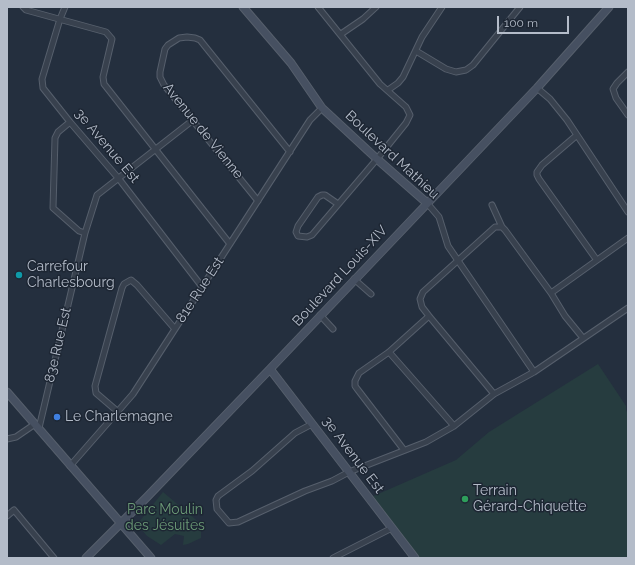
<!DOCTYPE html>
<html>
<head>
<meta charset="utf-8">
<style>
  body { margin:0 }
  #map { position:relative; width:635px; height:565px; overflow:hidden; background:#242f3e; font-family:Raleway,sans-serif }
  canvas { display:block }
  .frame { position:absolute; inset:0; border:8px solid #b4bcc9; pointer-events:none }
  .scale { position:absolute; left:497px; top:16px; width:72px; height:18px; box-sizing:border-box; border:2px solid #b4bcc9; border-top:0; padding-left:5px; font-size:12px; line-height:14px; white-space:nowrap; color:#b4bcc9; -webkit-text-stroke:3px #1d2633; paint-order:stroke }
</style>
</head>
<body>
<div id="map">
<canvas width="635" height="565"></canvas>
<div class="frame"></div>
<div class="scale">100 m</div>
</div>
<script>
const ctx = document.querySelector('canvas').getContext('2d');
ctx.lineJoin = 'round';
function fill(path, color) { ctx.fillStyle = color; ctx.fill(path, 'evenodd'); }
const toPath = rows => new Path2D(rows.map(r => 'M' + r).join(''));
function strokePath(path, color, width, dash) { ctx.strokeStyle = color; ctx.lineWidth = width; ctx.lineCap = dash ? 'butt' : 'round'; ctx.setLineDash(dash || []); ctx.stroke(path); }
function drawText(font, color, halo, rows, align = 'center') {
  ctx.font = font + ' Raleway,sans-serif'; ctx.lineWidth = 3; ctx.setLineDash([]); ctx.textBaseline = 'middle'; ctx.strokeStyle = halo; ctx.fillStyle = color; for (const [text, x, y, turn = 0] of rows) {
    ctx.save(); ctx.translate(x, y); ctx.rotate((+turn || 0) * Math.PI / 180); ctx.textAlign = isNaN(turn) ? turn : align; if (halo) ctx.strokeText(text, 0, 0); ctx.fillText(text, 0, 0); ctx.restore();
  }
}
const green = toPath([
  [598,364,626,406,626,410,628,414,628,558,415,558,369,498,456,460,489,432],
  [163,492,201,524,201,538,188,544,183,545,184,536,175,534,161,545,147,536,141,529,139,522]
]);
const street = toPath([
  [23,7,26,10,106,32,112,39,103,77,104,84,230,244],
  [65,7,60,19,42,79,43,88,70,122,119,179,203,288],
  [318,7,380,84,406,107,410,115,406,123,377,159,312,235,307,237,298,236,296,232,298,226,318,197,322,195,325,195,338,204],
  [341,34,363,19,376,7],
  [416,51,446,69,456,72,466,70,473,65,520,7],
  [628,72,617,83,613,89,616,98,628,115],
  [537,88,550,99,567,120,628,212],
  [388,90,398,83,403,77,422,37,442,7],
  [70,122,58,132,55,138,53,208,79,231,85,233],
  [577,135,542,165,537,172,537,175,539,179,596,259],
  [258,201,164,85,160,77,160,72,165,49,168,45,179,38,187,37,195,38,200,40,290,152],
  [427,203,439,217,448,246,534,372],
  [492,205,502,227],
  [354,279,371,294],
  [551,293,628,238],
  [320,315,333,329],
  [389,352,454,426],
  [494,394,429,316,422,307,420,299,423,292,495,227,502,227,505,230,551,293,565,316,583,338],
  [117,411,96,393,95,386,122,288,124,284,131,280,137,285,175,329],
  [312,424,295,433,252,471,218,496,216,500,217,509,229,523,238,522,305,491,332,481,349,472,426,442,454,426,494,394,534,372,628,308],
  [39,428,85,233,97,195,193,120],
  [7,439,16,437,35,424],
  [404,450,358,390,355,386,355,381,359,373,389,352,429,316],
  [70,466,133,394,310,120,322,108],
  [7,516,14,510,54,558],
  [333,558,392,528]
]);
const secondary = toPath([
  [243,7,291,63,322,108,377,159,427,203],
  [270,369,415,558],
  [7,392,151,558],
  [86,558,147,497,270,369,537,88,609,7]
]);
const markers = [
  [19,275,4,"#0f9aa8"],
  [57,417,4,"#3f7fe0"],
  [465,499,4,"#2e9e5b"]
];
const streetNames = [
  ["Avenue de Vienne",203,131,51],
  ["3e Avenue Est",107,146,50],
  ["Boulevard Mathieu",392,155,43],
  ["Boulevard Louis-XIV",340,276,-47],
  ["81e Rue Est",200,290,-57],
  ["83e Rue Est",58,345,-77],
  ["3e Avenue Est",353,455,53]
];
const poiNames = [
  ["Carrefour",27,267],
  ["Charlesbourg",27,283],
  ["Le Charlemagne",65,417],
  ["Terrain",473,491],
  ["Gérard-Chiquette",473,507]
];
const parkNames = [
  ["Parc Moulin",165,510],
  ["des Jésuites",165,526]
];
fill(green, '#263c3f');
strokePath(street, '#565f6c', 7);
strokePath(secondary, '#565f6c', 9);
strokePath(street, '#38414e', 5);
strokePath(secondary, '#465061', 7);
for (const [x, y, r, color] of markers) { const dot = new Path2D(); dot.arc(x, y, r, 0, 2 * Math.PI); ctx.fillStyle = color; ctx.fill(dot); strokePath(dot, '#1d2633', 1.5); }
drawText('14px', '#b4bcc9', '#1d2633', streetNames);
drawText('14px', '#b4bcc9', '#1d2633', poiNames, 'left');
drawText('14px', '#6b9a76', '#1d2633', parkNames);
</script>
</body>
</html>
